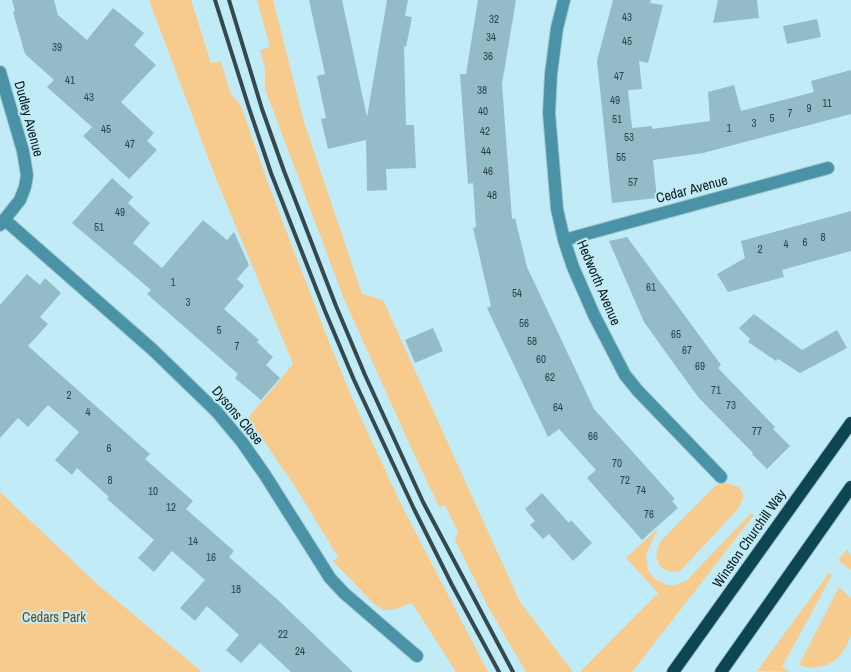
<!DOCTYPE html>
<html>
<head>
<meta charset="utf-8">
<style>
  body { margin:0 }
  canvas { display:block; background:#c1ebf7 }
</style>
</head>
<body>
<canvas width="851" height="672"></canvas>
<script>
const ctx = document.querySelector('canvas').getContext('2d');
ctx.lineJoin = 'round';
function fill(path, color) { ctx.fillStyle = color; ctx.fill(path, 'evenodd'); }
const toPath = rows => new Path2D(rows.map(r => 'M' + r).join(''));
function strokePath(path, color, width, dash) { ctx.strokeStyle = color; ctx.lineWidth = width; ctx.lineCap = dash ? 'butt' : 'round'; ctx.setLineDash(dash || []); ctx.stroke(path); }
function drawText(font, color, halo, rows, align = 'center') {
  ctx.font = font + ' "Archivo Narrow",sans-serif'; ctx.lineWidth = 4; ctx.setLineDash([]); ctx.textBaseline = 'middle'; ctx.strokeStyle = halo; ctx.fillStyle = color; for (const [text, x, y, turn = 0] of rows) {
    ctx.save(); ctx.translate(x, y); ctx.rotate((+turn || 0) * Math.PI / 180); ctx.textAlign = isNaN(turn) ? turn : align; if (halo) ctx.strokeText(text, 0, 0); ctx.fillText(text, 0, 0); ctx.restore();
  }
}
const green = toPath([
  [149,0,191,0,211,63,221,61,230,92,241,106,269,186,329,342,356,407,401,504,488,672,456,672,412,603,393,610,383,610,372,602,333,561,338,557,296,488,248,418,293,364,215,176],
  [257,0,273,0,304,122,362,294,383,300,520,602,573,672,526,672,487,605,455,540,458,532,445,505,439,507,409,443,344,299,265,89,265,68,260,50,270,47],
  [726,483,739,487,744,496,738,509,680,571,670,572,659,566,656,555,660,542,716,485],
  [0,492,96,583,202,672,0,672],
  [751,513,754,515,632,672,580,672,658,593,626,558,658,528,646,555,648,570,655,579,667,585,675,585,686,581],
  [847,549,851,556,851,570,838,560],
  [829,573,832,575,782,667,790,672,757,671],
  [839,587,851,598,851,635,847,645,838,658,827,665,810,668,799,665]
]);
const building = toPath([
  [12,0,54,0,58,15,87,40,113,8,144,33,134,45,156,65,121,102,154,133,147,141,157,150,129,179,83,136,92,127,47,87,54,80,25,54,13,12,15,11],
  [309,0,342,0,367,117,387,0,408,0,405,16,412,17,406,47,404,46,406,125,414,125,416,168,386,169,387,190,367,191,366,140,328,149,321,119,326,118,317,76,325,74],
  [478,0,516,0,502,84,512,219,515,218,527,267,594,409,675,499,672,501,678,508,642,540,587,478,596,470,559,429,548,437,487,308,491,306,473,228,476,227,473,183,468,184,460,74,466,74],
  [613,0,651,0,650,3,663,5,648,63,639,61,642,89,628,90,632,128,652,126,652,129,710,121,708,92,734,85,741,111,814,92,811,81,851,70,851,114,703,153,653,160,657,198,612,203,597,61],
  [718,0,757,0,759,18,713,23],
  [817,19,821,37,787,44,783,26],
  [112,178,133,197,128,203,150,223,133,243,162,268,203,220,227,240,234,232,249,265,237,279,244,286,224,309,259,340,257,342,273,357,266,365,280,378,261,400,235,378,238,374,147,294,151,290,72,223],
  [851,211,851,251,782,270,784,277,728,292,717,274,745,258,741,241],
  [627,237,721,365,718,368,775,427,773,429,790,446,767,469,752,454,753,453,698,397,644,322,609,241],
  [27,274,40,285,45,278,61,293,40,317,48,324,28,346,150,454,145,459,193,501,186,509,234,551,229,557,278,600,353,672,291,672,260,643,241,663,226,650,239,635,207,606,195,621,180,608,205,580,172,551,154,572,138,558,154,540,107,499,109,497,77,468,72,475,55,460,79,432,48,405,28,427,18,418,0,438,0,305],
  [754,314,802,350,837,330,847,348,800,373,778,359,776,361,748,342,750,339,739,328],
  [433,328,443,351,415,363,405,340],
  [542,493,569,523,571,520,592,543,573,561,549,534,543,539,530,525,535,521,525,509]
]);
const street = toPath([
  [564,0,557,28,551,74,549,113,557,209,564,240,573,267,594,315,625,375,638,391,721,477],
  [0,72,23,151,27,175,25,187,20,200,0,225],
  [5,220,153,350,217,412,242,442,265,475,330,578,344,593,417,656],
  [564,240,828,168]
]);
const primary = toPath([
  [673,672,851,423],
  [721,672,851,487]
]);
const rail = toPath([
  [215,0,249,108,271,173,325,311,354,380,414,509,452,585,499,672],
  [229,0,262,109,284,171,336,306,365,375,423,502,513,672]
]);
const numberNames = [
  ["43",627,18],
  ["32",494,20],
  ["34",491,38],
  ["45",627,42],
  ["39",57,48],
  ["36",488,57],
  ["47",619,77],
  ["41",70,81],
  ["38",482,91],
  ["43",89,98],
  ["49",615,101],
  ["11",827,104],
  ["9",809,109],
  ["40",483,112],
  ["7",790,114],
  ["5",772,119],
  ["51",617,120],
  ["3",754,124],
  ["1",729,129],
  ["45",106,130],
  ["42",485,132],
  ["53",629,138],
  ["47",130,145],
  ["44",486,152],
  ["55",621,158],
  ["46",488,172],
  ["57",633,183],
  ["48",492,196],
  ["49",120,213],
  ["51",99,228],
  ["8",823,238],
  ["6",805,243],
  ["4",786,245],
  ["2",760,250],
  ["1",173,283],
  ["61",651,288],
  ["54",517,294],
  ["3",188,303],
  ["56",524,324],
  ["5",219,331],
  ["65",676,335],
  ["58",532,342],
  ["7",237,347],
  ["67",687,351],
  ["60",541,360],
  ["69",700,367],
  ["62",550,378],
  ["71",716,391],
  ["2",69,396],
  ["73",731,406],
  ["64",558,408],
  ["4",88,413],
  ["77",757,432],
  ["66",593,437],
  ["6",109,449],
  ["70",617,464],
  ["8",110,481],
  ["72",625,481],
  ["74",641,491],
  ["10",153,492],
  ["12",171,508],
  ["76",649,515],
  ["14",193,542],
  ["16",211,558],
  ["18",236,590],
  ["22",283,635],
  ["24",300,652]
];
const streetNames = [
  ["Dudley Avenue",28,119,75],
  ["Cedar Avenue",692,190,-15],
  ["Hedworth Avenue",598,283,67],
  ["Dysons Close",237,416,50],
  ["Winston Churchill Way",750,539,-55]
];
const parkNames = [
  ["Cedars Park",54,618]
];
fill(green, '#f7cb8d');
fill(building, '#93bcc8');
strokePath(street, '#a0c6d0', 14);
strokePath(primary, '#a0c6d0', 14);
strokePath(street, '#4a93a6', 12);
strokePath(primary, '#0e4552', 12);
strokePath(rail, '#33494e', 4);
drawText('11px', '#2d4349', null, numberNames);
drawText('14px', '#0b1b1f', '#c1ebf7', streetNames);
drawText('14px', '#6d4a0f', '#c1ebf7', parkNames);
</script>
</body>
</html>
